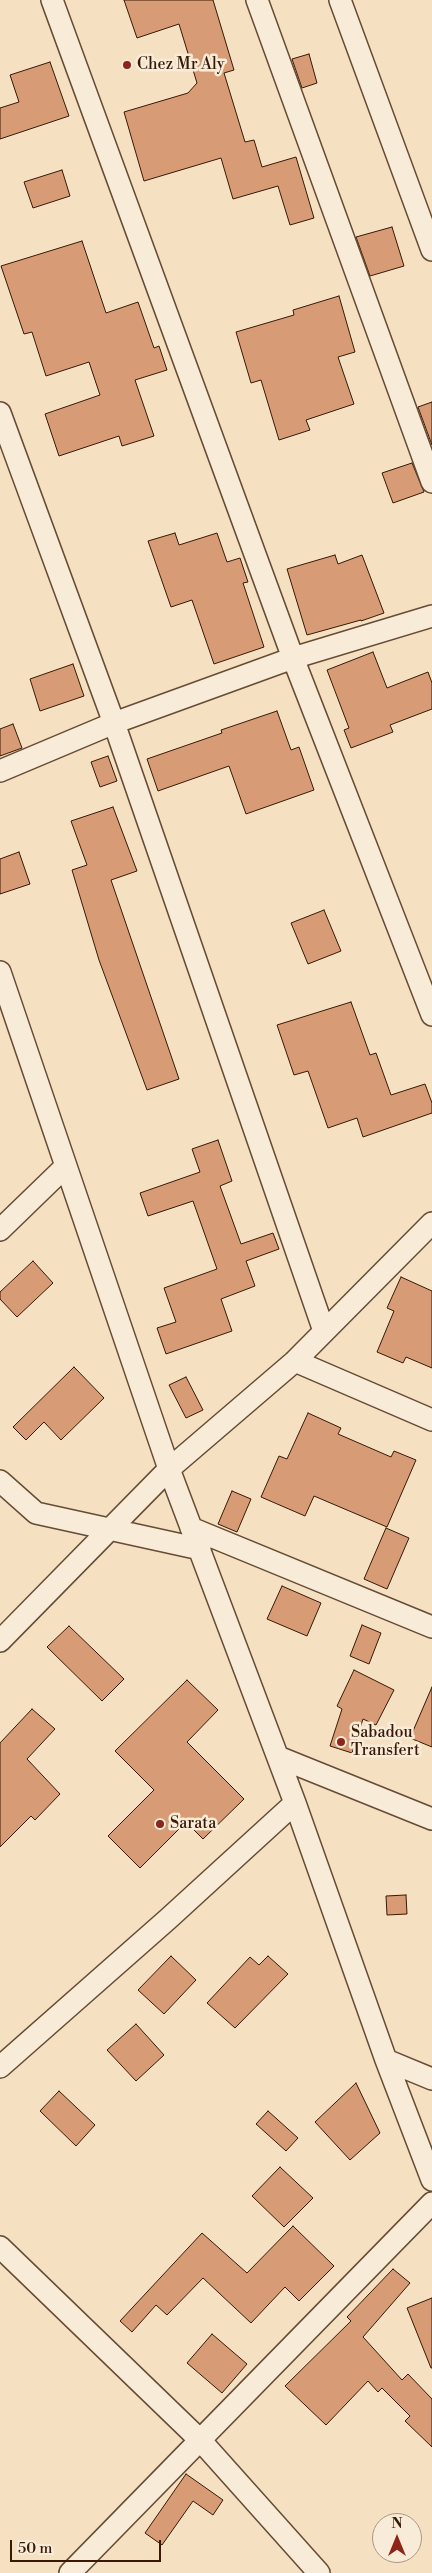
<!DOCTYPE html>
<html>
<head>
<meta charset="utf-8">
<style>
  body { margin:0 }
  #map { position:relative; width:432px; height:2573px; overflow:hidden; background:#f5e0c2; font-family:"Libre Bodoni",serif }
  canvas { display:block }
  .north { position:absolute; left:372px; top:2513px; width:50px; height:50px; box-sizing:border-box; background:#f8ebd7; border:1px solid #ab9783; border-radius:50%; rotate:0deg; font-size:14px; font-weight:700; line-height:20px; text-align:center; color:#371906 }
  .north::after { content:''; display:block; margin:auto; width:18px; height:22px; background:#8f2418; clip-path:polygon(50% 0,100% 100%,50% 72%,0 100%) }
  .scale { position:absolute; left:10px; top:2540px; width:151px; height:22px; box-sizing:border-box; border:2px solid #371906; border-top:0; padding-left:6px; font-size:15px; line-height:18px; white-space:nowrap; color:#371906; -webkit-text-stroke:4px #f8ebd7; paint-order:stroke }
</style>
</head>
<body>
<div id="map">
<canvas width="432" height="2573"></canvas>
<div class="north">N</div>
<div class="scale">50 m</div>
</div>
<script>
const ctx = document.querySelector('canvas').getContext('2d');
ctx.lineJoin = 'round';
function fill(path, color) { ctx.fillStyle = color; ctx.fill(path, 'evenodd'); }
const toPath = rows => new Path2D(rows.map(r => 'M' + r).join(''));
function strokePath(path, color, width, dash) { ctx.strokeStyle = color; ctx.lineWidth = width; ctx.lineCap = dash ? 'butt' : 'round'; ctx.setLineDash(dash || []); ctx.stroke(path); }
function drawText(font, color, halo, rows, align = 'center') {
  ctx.font = font + ' "Libre Bodoni",serif'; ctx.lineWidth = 5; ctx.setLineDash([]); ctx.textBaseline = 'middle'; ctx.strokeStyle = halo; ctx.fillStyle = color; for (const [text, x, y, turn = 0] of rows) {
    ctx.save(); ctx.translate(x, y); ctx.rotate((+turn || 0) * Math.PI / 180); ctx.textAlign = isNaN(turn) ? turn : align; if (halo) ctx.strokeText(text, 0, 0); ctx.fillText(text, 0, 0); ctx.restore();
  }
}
const building = toPath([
  [124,0,213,0,234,70,224,73,245,142,254,140,262,167,296,157,314,218,290,225,278,186,233,199,221,158,144,181,124,112,188,93,197,83,179,24,137,38,124,0],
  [309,54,317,83,302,88,292,59,309,54],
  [50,62,69,116,0,139,0,108,19,102,10,75,50,62],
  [62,170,70,196,33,208,24,182,62,170],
  [392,227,404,266,370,276,356,237,392,227],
  [82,241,106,313,138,302,154,348,159,346,167,370,135,380,154,436,122,446,119,436,59,456,45,414,100,395,89,362,46,376,32,332,24,334,1,266,82,241],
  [339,296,355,352,338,357,354,404,306,420,310,430,279,440,261,380,251,383,236,332,294,315,293,310,339,296],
  [432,402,432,445,418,407,432,402],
  [412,463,424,492,393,503,382,473,412,463],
  [175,533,179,545,217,533,227,562,240,558,248,582,243,583,264,647,214,664,192,600,171,607,148,541,175,533],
  [335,555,338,564,362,555,384,613,361,621,361,620,307,635,287,569,335,555],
  [373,652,387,688,428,672,432,683,432,709,390,725,393,732,351,748,344,730,349,728,327,670,373,652],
  [73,664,84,696,40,711,30,679,73,664],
  [277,711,291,750,299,747,314,790,246,814,229,766,158,791,147,759,222,733,221,730,277,711],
  [13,724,22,748,0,756,0,729,13,724],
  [108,756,117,781,100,787,91,762,108,756],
  [113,807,137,871,111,880,179,1079,147,1090,99,960,72,870,87,865,71,821,113,807],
  [19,852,30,884,0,894,0,859,19,852],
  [324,910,341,951,308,964,291,923,324,910],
  [351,1002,370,1055,376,1053,391,1095,425,1084,432,1103,432,1113,363,1137,357,1118,328,1128,308,1071,294,1075,277,1025,351,1002],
  [218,1140,232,1181,220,1186,241,1244,273,1233,279,1249,246,1261,255,1286,221,1299,232,1331,166,1354,157,1328,176,1322,164,1288,217,1269,193,1201,148,1216,140,1193,200,1172,192,1149,218,1140],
  [33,1261,53,1283,17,1317,0,1299,0,1292,33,1261],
  [401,1277,432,1291,432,1368,406,1357,403,1363,377,1352,394,1311,387,1308,401,1277],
  [74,1367,104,1398,61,1440,44,1422,26,1440,13,1427,74,1367],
  [186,1377,203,1410,186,1418,169,1385,186,1377],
  [308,1413,341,1428,338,1434,391,1457,394,1451,416,1460,387,1527,314,1496,305,1516,261,1497,279,1456,287,1459,308,1413],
  [232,1491,251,1499,237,1532,218,1524,232,1491],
  [386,1528,409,1538,387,1589,364,1579,386,1528],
  [282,1586,321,1603,307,1636,267,1619,282,1586],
  [362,1625,381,1633,369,1664,350,1656,362,1625],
  [69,1626,124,1679,102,1701,47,1647,69,1626],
  [354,1670,394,1690,376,1725,363,1719,352,1753,330,1746,342,1709,337,1706,354,1670],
  [187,1680,218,1710,187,1742,244,1799,203,1839,186,1822,140,1868,108,1836,154,1790,115,1751,187,1680],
  [432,1687,432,1747,410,1738,432,1687],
  [32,1709,55,1729,27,1759,60,1794,35,1820,31,1816,0,1847,0,1743,32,1709],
  [406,1895,407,1914,387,1915,386,1896,406,1895],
  [171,1956,196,1980,164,2014,138,1990,171,1956],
  [268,1956,288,1974,235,2028,207,2003,250,1957,259,1965,268,1956],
  [136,2024,164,2055,136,2081,107,2050,136,2024],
  [356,2083,380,2133,350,2160,315,2122,356,2083],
  [59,2091,95,2125,76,2146,40,2111,59,2091],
  [268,2111,298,2138,286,2151,256,2124,268,2111],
  [280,2167,313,2198,284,2227,252,2196,280,2167],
  [293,2226,334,2266,299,2301,285,2287,251,2323,203,2278,167,2315,156,2305,132,2332,120,2321,202,2233,247,2273,293,2226],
  [393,2269,410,2283,363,2337,402,2380,408,2374,432,2399,432,2447,405,2421,410,2416,382,2388,378,2392,368,2381,326,2425,285,2386,351,2321,347,2317,393,2269],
  [432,2298,432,2368,431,2368,407,2308,432,2298],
  [212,2334,247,2364,222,2393,187,2363,212,2334],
  [186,2474,223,2500,213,2515,193,2501,162,2545,145,2533,186,2474]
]);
const minor = toPath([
  [52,0,293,658,432,1015],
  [257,0,432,482],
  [340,0,432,250],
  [0,413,114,723,324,1331],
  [0,771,114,723,293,658,432,616],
  [0,972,169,1469,295,1803,386,2060,432,2180],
  [0,1230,66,1166],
  [295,1361,432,1420],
  [0,1481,36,1513,200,1549],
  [191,1528,432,1627],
  [0,1641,169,1469,295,1361,432,1223],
  [278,1757,432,1819],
  [386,2060,432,2079],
  [0,2067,168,1919,295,1803],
  [0,2247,201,2441,319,2573],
  [70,2573,432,2203]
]);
const markers = [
  [127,65,5,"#8f2418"],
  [341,1742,5,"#8f2418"],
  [160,1824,5,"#8f2418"]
];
const poiNames = [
  ["Chez Mr Aly",137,65],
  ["Sabadou",351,1733],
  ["Transfert",351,1751],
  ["Sarata",170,1824]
];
fill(building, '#d79b75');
strokePath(building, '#371906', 1);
strokePath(minor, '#664b35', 24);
strokePath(minor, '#f8ebd7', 21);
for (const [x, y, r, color] of markers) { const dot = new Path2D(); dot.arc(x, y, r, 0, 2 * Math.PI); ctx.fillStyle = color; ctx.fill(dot); strokePath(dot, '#f8ebd7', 2); }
drawText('16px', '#371906', '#f8ebd7', poiNames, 'left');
</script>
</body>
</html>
